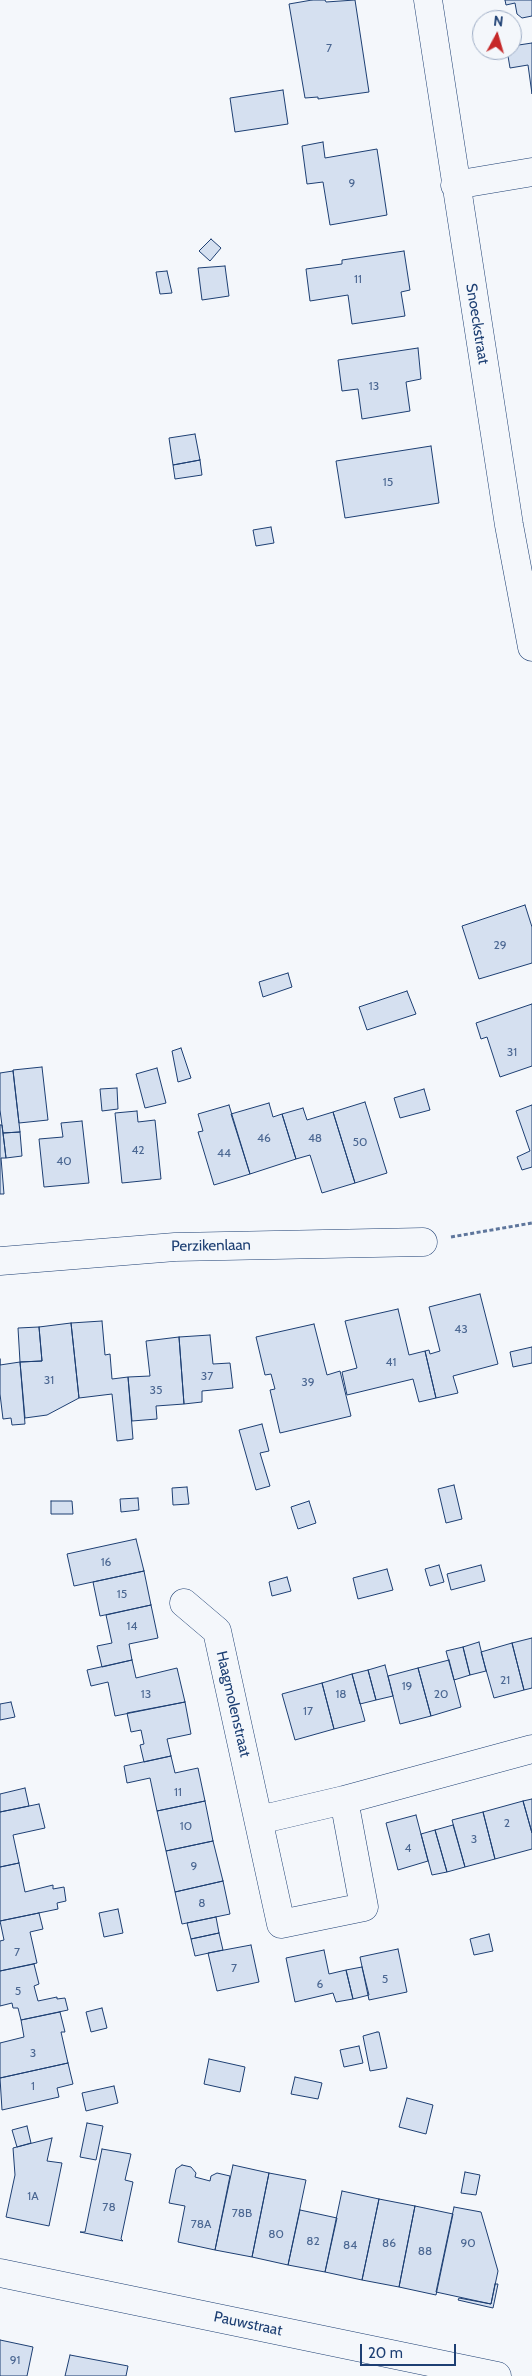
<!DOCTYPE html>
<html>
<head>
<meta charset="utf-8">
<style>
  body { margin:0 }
  #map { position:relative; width:532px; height:2376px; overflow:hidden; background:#f4f7fb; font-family:Cabin,sans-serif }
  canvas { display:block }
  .north { position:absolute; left:472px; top:10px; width:50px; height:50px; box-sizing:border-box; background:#f4f7fb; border:1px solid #9eadc5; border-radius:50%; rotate:6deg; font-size:14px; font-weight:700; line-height:20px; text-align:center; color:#1d3f73 }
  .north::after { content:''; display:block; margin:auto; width:18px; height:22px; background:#c62828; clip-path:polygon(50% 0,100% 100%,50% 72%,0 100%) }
  .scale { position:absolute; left:360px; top:2344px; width:96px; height:22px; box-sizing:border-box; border:2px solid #1d3f73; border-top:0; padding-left:6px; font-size:15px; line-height:18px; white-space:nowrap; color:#1d3f73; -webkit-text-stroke:4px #f4f7fb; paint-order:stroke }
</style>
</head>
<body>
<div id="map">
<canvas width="532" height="2376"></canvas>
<div class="north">N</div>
<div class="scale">20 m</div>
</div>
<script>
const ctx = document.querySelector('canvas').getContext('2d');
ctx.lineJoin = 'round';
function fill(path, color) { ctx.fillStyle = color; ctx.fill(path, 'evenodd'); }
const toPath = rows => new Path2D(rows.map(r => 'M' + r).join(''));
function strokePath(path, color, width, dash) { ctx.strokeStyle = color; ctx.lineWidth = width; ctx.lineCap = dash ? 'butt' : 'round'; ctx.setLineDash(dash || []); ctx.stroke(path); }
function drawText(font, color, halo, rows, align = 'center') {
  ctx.font = font + ' Cabin,sans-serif'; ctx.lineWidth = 4; ctx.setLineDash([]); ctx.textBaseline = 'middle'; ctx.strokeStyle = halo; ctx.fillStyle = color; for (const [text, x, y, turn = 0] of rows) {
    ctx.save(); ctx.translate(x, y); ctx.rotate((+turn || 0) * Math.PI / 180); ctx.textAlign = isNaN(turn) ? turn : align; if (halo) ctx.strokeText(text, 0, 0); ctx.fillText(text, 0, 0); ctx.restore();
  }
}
const building = toPath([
  [312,0,325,0,326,2,355,0,369,92,318,99,318,97,305,98,289,4,312,0],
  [505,0,532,0,532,16,522,18,517,14,515,3,506,5,505,0],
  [532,43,532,94,528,65,510,68,507,50,512,50,512,46,532,43],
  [283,90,288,124,235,132,230,98,283,90],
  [323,142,325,158,377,149,387,215,330,225,323,182,307,184,302,146,323,142],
  [211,239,221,248,210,261,199,251,211,239],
  [404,251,410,290,401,292,405,316,352,324,348,295,310,301,306,269,342,264,342,260,404,251],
  [225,266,229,296,202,300,198,268,225,266],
  [167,271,172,293,160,294,156,272,167,271],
  [418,348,421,379,406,382,410,411,362,419,358,389,342,391,338,360,418,348],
  [195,434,200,460,173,465,169,438,195,434],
  [431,446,439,503,345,518,336,461,431,446],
  [200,460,202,475,175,479,173,465,200,460],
  [271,527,274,543,256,546,253,530,271,527],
  [525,905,532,927,532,963,479,979,462,926,525,905],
  [288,973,292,987,263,997,259,982,288,973],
  [407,991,416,1014,367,1030,359,1007,407,991],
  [532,1004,532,1066,500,1077,487,1037,481,1039,476,1023,532,1004],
  [181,1048,191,1078,178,1082,172,1051,181,1048],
  [42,1067,48,1120,19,1123,13,1070,42,1067],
  [157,1068,166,1103,145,1108,136,1074,157,1068],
  [13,1071,20,1132,3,1133,0,1110,0,1073,13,1071],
  [117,1088,118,1109,102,1111,100,1089,117,1088],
  [424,1089,430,1110,400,1118,394,1098,424,1089],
  [365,1102,387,1173,355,1183,333,1112,365,1102],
  [269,1103,273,1117,282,1114,296,1159,250,1174,231,1114,269,1103],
  [229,1105,250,1174,214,1185,198,1132,203,1131,198,1114,229,1105],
  [532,1105,532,1167,522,1170,517,1157,530,1151,516,1111,532,1105],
  [303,1108,307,1120,333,1112,355,1183,322,1193,310,1155,296,1159,282,1114,303,1108],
  [137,1111,138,1122,155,1120,161,1179,122,1183,115,1113,137,1111],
  [82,1121,89,1183,44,1187,39,1139,63,1137,61,1123,82,1121],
  [0,1125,2,1125,6,1158,1,1158,4,1194,0,1194,0,1125],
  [20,1132,22,1156,6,1158,3,1133,20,1132],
  [480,1294,498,1364,453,1376,458,1393,436,1398,425,1351,429,1350,430,1354,440,1351,429,1307,480,1294],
  [398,1309,409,1355,425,1351,436,1398,419,1402,413,1379,347,1395,342,1372,357,1368,345,1321,398,1309],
  [102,1321,105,1355,110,1354,112,1379,128,1377,133,1439,117,1441,112,1394,79,1398,71,1323,102,1321],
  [71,1323,79,1398,47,1415,25,1418,20,1362,42,1361,39,1327,71,1323],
  [314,1324,327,1375,340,1371,351,1416,280,1433,270,1390,275,1389,271,1374,265,1375,256,1337,314,1324],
  [39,1327,42,1361,20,1362,18,1328,39,1327],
  [210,1335,213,1364,230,1363,233,1388,202,1391,202,1402,184,1404,179,1337,210,1335],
  [179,1337,184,1404,156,1406,157,1419,132,1421,128,1377,150,1376,146,1341,179,1337],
  [532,1347,532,1363,513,1367,510,1352,532,1347],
  [0,1359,0,1365,20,1362,25,1424,12,1425,11,1418,3,1419,0,1394,0,1359],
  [262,1424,269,1451,260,1453,270,1486,256,1490,239,1430,262,1424],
  [454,1485,462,1519,446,1523,438,1489,454,1485],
  [187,1487,189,1504,173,1505,172,1488,187,1487],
  [138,1498,139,1510,121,1512,120,1499,138,1498],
  [51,1501,72,1501,73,1514,51,1514,51,1501],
  [309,1501,316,1523,298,1529,291,1507,309,1501],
  [136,1539,144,1571,74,1586,67,1554,136,1539],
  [439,1565,444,1582,430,1586,425,1569,439,1565],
  [481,1565,485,1581,451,1590,447,1574,481,1565],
  [387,1569,393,1590,358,1599,353,1578,387,1569],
  [144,1571,151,1605,100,1616,93,1582,144,1571],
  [287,1577,291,1591,272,1596,269,1582,287,1577],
  [151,1605,158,1638,129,1644,132,1660,102,1667,97,1646,112,1643,106,1615,151,1605],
  [532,1638,532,1688,524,1690,512,1643,532,1638],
  [479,1642,486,1671,470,1675,463,1647,479,1642],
  [512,1643,524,1690,494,1698,481,1652,512,1643],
  [463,1647,470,1675,454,1680,446,1651,463,1647],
  [132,1660,136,1678,177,1668,185,1702,115,1716,108,1682,91,1686,87,1670,132,1660],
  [449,1660,461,1707,431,1716,418,1668,449,1660],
  [385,1665,393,1696,376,1700,368,1670,385,1665],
  [418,1668,431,1716,400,1724,388,1676,418,1668],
  [368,1670,376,1700,360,1704,352,1674,368,1670],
  [352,1674,365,1721,334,1729,322,1683,352,1674],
  [322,1683,334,1729,295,1740,282,1694,322,1683],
  [11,1702,15,1717,0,1720,0,1704,11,1702],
  [185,1702,191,1734,167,1739,171,1756,144,1762,140,1745,144,1744,141,1730,131,1732,127,1713,185,1702],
  [171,1756,175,1773,198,1768,205,1801,157,1811,150,1778,127,1783,124,1766,171,1756],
  [25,1788,29,1806,0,1812,0,1794,25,1788],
  [532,1799,532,1833,523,1801,532,1799],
  [205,1801,213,1841,166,1851,157,1811,205,1801],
  [523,1801,532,1833,532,1849,495,1859,483,1812,523,1801],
  [39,1804,45,1828,13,1835,19,1863,0,1867,0,1812,39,1804],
  [483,1812,495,1859,465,1867,452,1820,483,1812],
  [416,1815,428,1861,398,1870,386,1823,416,1815],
  [453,1825,465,1867,447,1872,435,1830,453,1825],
  [435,1830,447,1872,432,1875,421,1834,435,1830],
  [213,1841,223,1881,175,1892,166,1851,213,1841],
  [19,1863,25,1892,53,1885,53,1889,64,1887,66,1901,57,1903,58,1909,0,1921,0,1867,19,1863],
  [223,1881,230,1914,182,1924,175,1892,223,1881],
  [118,1909,123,1933,104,1937,99,1913,118,1909],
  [39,1913,43,1929,30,1932,37,1963,0,1971,0,1941,4,1940,0,1921,39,1913],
  [216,1917,219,1933,191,1939,187,1923,216,1917],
  [219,1933,223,1950,195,1956,191,1939,219,1933],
  [489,1934,493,1951,474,1955,470,1939,489,1934],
  [251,1945,259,1982,217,1991,208,1953,251,1945],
  [398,1949,407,1992,369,2000,360,1957,398,1949],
  [324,1950,329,1974,346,1970,353,1999,336,2002,333,1993,295,2002,286,1958,324,1950],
  [34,1964,39,1984,34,1986,38,2001,57,1997,57,1999,65,1998,68,2010,21,2020,18,2008,13,2008,12,2003,0,2006,0,1971,34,1964],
  [362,1967,369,1995,353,1999,346,1970,362,1967],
  [102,2008,107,2028,91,2032,86,2012,102,2008],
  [60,2012,65,2032,61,2032,68,2063,0,2078,0,2043,24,2037,21,2020,60,2012],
  [377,2032,379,2032,387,2068,370,2071,363,2036,377,2032],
  [359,2046,363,2063,344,2067,340,2050,359,2046],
  [209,2059,245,2067,240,2092,204,2084,209,2059],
  [68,2063,73,2084,57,2088,59,2097,2,2110,0,2078,68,2063],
  [295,2077,322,2083,318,2099,291,2094,295,2077],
  [114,2086,118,2103,86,2111,82,2093,114,2086],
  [407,2098,433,2105,426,2134,399,2127,407,2098],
  [87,2123,103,2126,96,2160,80,2157,87,2123],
  [27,2126,31,2143,17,2147,12,2130,27,2126],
  [52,2138,47,2161,62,2163,49,2226,6,2217,15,2175,13,2148,52,2138],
  [102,2149,131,2154,125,2180,133,2182,121,2239,123,2241,80,2232,85,2232,102,2149],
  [182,2165,191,2167,196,2173,195,2177,210,2181,211,2176,217,2173,230,2176,215,2250,178,2242,185,2206,169,2203,176,2169,182,2165],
  [233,2165,269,2173,252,2257,215,2250,233,2165],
  [465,2172,480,2175,476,2195,461,2193,465,2172],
  [269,2173,306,2180,288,2265,252,2257,269,2173],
  [342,2191,379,2199,362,2280,325,2272,342,2191],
  [379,2199,415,2206,399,2287,362,2280,379,2199],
  [415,2206,453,2214,436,2295,399,2287,415,2206],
  [454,2207,481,2212,498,2271,491,2304,436,2292,454,2207],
  [300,2210,337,2218,325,2272,288,2265,300,2210],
  [495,2284,498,2284,493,2308,458,2300,459,2298,491,2304,495,2284],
  [0,2340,33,2347,27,2376,0,2376,0,2340],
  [70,2355,128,2366,126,2376,65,2376,70,2355]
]);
const path = toPath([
  [451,1237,532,1223]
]);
const minor = toPath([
  [428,0,509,525,532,647],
  [455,185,532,172],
  [0,1261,175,1247,423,1242],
  [184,1603,217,1631,281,1924,364,1907,344,1800,532,1749],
  [259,1820,344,1800],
  [0,2273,497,2376]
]);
const numberNames = [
  ["7",329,48],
  ["9",352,183],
  ["11",358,279],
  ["13",374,386],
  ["15",388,482],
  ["29",500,945],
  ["31",512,1052],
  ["46",264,1138],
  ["48",315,1138],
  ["50",360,1142],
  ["42",138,1150],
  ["44",224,1153],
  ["40",64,1161],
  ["43",461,1329],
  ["41",391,1362],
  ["37",207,1376],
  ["31",49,1380],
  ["39",308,1382],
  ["35",156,1390],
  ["16",106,1562],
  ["15",122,1594],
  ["14",132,1626],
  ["21",505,1680],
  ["19",407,1686],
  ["13",146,1694],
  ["18",341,1694],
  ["20",441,1694],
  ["17",308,1711],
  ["11",178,1792],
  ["2",507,1823],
  ["10",186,1826],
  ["3",474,1839],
  ["4",408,1848],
  ["9",194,1866],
  ["8",202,1903],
  ["7",17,1952],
  ["7",234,1968],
  ["5",385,1979],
  ["6",320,1984],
  ["5",18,1991],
  ["3",33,2053],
  ["1",33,2086],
  ["1A",33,2196],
  ["78",109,2207],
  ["78B",242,2213],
  ["78A",201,2224],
  ["80",276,2234],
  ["82",313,2241],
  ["86",389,2243],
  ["90",468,2243],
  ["84",350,2245],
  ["88",425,2251],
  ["91",15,2360]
];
const streetNames = [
  ["Snoeckstraat",477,324,81],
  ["Perzikenlaan",211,1246,-1],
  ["Haagmolenstraat",233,1704,77],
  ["Pauwstraat",248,2324,12]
];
fill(building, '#d5e0f0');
strokePath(building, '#1d3f73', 1);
strokePath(minor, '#1d3f73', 29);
strokePath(path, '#5e769c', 3, [4, 2.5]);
strokePath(minor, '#f4f7fb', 28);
drawText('12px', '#4b6792', null, numberNames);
drawText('15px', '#1d3f73', '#f4f7fb', streetNames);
</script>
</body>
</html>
